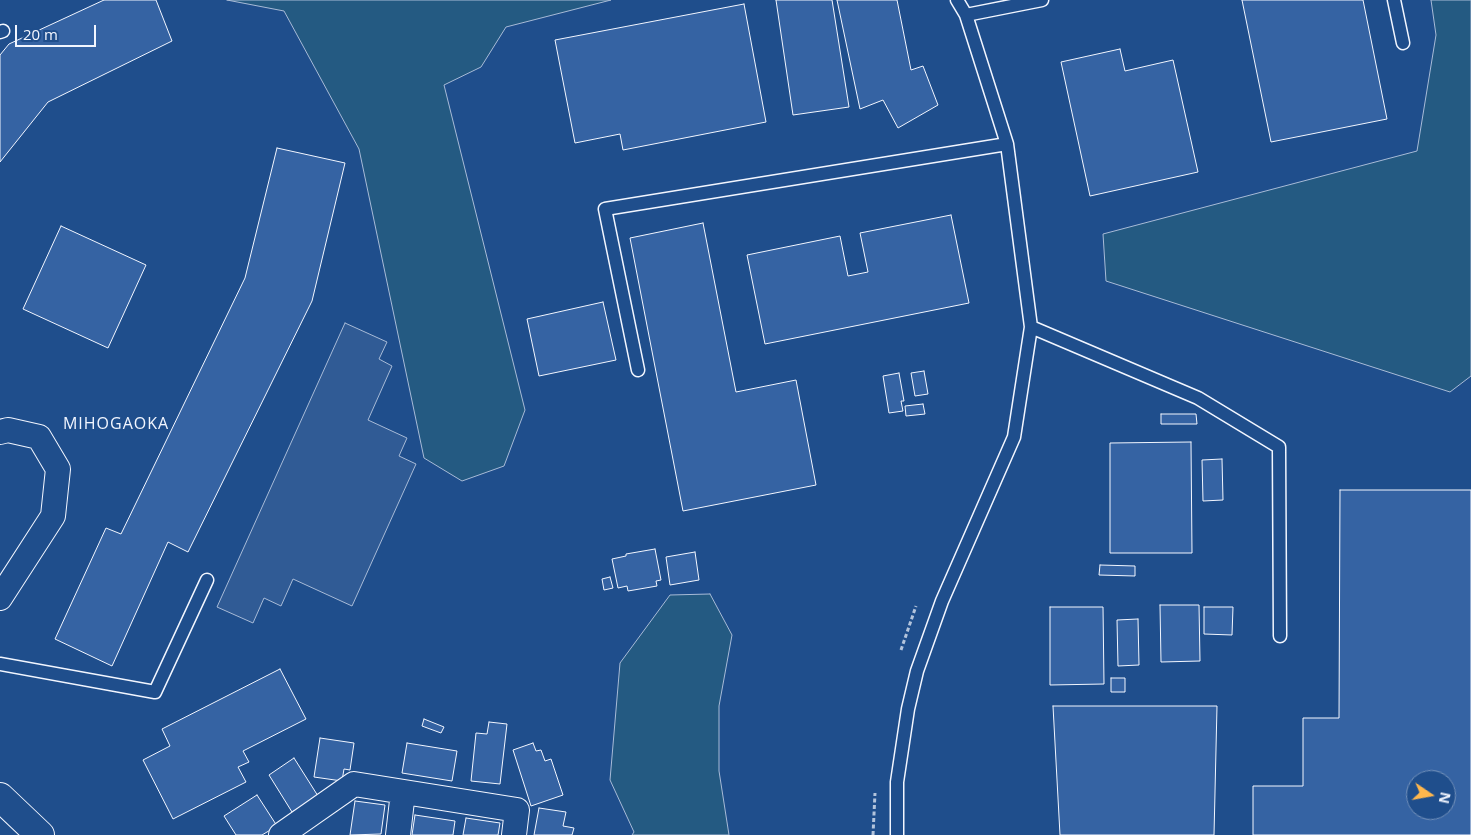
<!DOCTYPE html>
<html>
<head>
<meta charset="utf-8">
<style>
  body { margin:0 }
  #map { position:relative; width:1471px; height:835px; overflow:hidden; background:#1f4e8c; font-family:"Open Sans",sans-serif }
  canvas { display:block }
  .north { position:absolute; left:1406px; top:770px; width:50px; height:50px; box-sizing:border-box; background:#1f4e8c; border:1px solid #7391ba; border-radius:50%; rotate:102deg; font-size:14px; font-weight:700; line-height:20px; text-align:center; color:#f2f6ff }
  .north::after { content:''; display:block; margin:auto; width:18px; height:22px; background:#ffb74d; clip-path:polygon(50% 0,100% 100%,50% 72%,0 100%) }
  .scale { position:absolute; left:15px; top:25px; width:81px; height:22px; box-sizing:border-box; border:2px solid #f2f6ff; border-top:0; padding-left:6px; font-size:15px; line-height:18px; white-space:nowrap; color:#f2f6ff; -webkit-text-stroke:4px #1f4e8c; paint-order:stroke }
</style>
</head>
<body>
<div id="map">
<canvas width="1471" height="835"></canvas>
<div class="north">N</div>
<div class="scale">20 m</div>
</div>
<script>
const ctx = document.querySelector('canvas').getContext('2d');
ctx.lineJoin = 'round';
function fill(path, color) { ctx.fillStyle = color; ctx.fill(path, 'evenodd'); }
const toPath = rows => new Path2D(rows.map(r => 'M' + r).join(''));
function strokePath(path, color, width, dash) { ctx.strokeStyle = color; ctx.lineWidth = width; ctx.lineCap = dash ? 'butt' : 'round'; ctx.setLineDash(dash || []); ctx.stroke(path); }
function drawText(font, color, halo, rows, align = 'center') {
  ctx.font = font + ' "Open Sans",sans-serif'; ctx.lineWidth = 4; ctx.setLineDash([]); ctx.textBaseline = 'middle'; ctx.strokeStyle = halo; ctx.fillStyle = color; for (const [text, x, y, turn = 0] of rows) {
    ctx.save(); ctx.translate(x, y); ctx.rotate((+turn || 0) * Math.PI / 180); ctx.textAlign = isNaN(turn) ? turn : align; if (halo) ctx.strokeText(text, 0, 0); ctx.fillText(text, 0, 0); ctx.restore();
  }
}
const green = toPath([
  [227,0,611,0,506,27,481,67,444,85,525,410,504,466,462,481,424,458,359,149,284,11,227,0],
  [1431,0,1471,0,1471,376,1450,392,1106,281,1103,234,1417,151,1436,35,1431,0],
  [710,594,732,635,719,706,719,771,729,835,632,835,634,832,610,780,620,663,670,595,710,594]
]);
const parking = toPath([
  [345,323,387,342,379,359,392,366,368,420,407,438,399,456,416,464,352,606,293,579,281,606,264,598,253,623,217,607,345,323]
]);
const building = toPath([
  [104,0,156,0,172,41,48,102,0,162,0,55,9,44,104,0],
  [776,0,832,0,849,107,793,115,776,0],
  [837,0,897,0,911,70,923,66,938,105,898,128,883,100,860,109,837,0],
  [1242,0,1363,0,1387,119,1271,142,1242,0],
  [744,4,766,122,623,150,620,134,575,143,555,40,744,4],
  [1120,49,1125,71,1173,60,1198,172,1090,196,1061,62,1120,49],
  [277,148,345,163,312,301,188,552,168,542,112,666,55,639,106,528,121,534,245,278,277,148],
  [951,215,969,303,765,344,747,255,840,236,848,276,868,272,860,233,951,215],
  [703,223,736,392,796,380,816,485,683,511,630,238,703,223],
  [61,226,146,265,108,348,23,309,61,226],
  [603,302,616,360,539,376,527,319,603,302],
  [924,371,928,394,915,396,911,373,924,371],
  [899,373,904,401,901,401,903,411,889,413,883,376,899,373],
  [923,404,925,414,906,416,905,406,923,404],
  [1161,414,1196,414,1197,424,1161,424,1161,414],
  [1191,442,1192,553,1110,553,1110,443,1191,442],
  [1222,459,1223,500,1203,501,1202,460,1222,459],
  [1340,490,1471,490,1471,835,1253,835,1253,786,1303,786,1303,718,1339,718,1340,490],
  [1416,780,1446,780,1446,810,1416,810,1416,780],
  [655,549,661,580,656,581,657,586,628,591,627,586,618,588,612,559,626,556,626,554,655,549],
  [695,552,699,580,670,585,666,557,695,552],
  [1100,565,1135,566,1135,576,1099,575,1100,565],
  [610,577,613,588,604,590,602,579,610,577],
  [1160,605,1199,605,1200,661,1161,662,1160,605],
  [1050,607,1103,607,1104,684,1050,685,1050,607],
  [1204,607,1233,607,1232,635,1204,634,1204,607],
  [1138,619,1139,665,1118,666,1117,620,1138,619],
  [280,669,306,719,243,751,249,762,238,767,246,782,173,819,143,760,170,746,162,729,280,669],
  [1111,678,1125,678,1125,692,1111,692,1111,678],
  [1053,706,1217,706,1214,835,1060,835,1053,706],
  [424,719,444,727,441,733,422,726,424,719],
  [489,722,507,724,500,784,471,781,476,733,487,734,489,722],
  [320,738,354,743,350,770,344,769,342,781,314,777,320,738],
  [407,743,457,751,452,781,402,773,407,743],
  [533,743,536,751,541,750,545,761,551,759,563,795,531,806,513,750,533,743],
  [294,758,318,796,292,812,269,775,294,758],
  [257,795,277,826,262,835,236,835,224,816,257,795],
  [355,801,385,805,381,834,350,835,355,801],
  [539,808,566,812,563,826,574,828,572,835,534,835,539,808],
  [415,815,455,821,453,835,412,835,415,815],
  [466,818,500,823,498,835,463,835,466,818]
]);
const path = toPath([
  [901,650,916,606],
  [873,835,875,793]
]);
const service = toPath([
  [1394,0,1403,43],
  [966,15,1042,0],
  [0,32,3,31],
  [1031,327,1198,398,1279,447,1280,636],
  [638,370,605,209,1007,144],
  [0,664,155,692,207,580],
  [897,835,897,782,908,709,917,671,942,601,1014,437,1031,327,1007,144,966,15,957,0]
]);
const minor = toPath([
  [0,432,8,430,39,437,58,469,53,516,0,598],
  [281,835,354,784,517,810,514,835],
  [398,835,403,792]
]);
const tertiary = toPath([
  [0,797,40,835]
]);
const neighbourhoodNames = [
  ["MIHOGAOKA",116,424]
];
fill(green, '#245a82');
strokePath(green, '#a8bbd7', 1);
fill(parking, '#305b95');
strokePath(parking, '#a8bbd7', 1);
fill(building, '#3563a3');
strokePath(building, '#f2f6ff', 1);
strokePath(service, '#f2f6ff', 15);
strokePath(minor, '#f2f6ff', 26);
strokePath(tertiary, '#f2f6ff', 30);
strokePath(path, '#b3c4dc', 3, [4, 2.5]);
strokePath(service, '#1f4e8c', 12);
strokePath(minor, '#1f4e8c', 24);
strokePath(tertiary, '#1f4e8c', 28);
ctx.letterSpacing = '1px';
drawText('16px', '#f2f6ff', '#1f4e8c', neighbourhoodNames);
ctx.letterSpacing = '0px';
</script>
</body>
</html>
